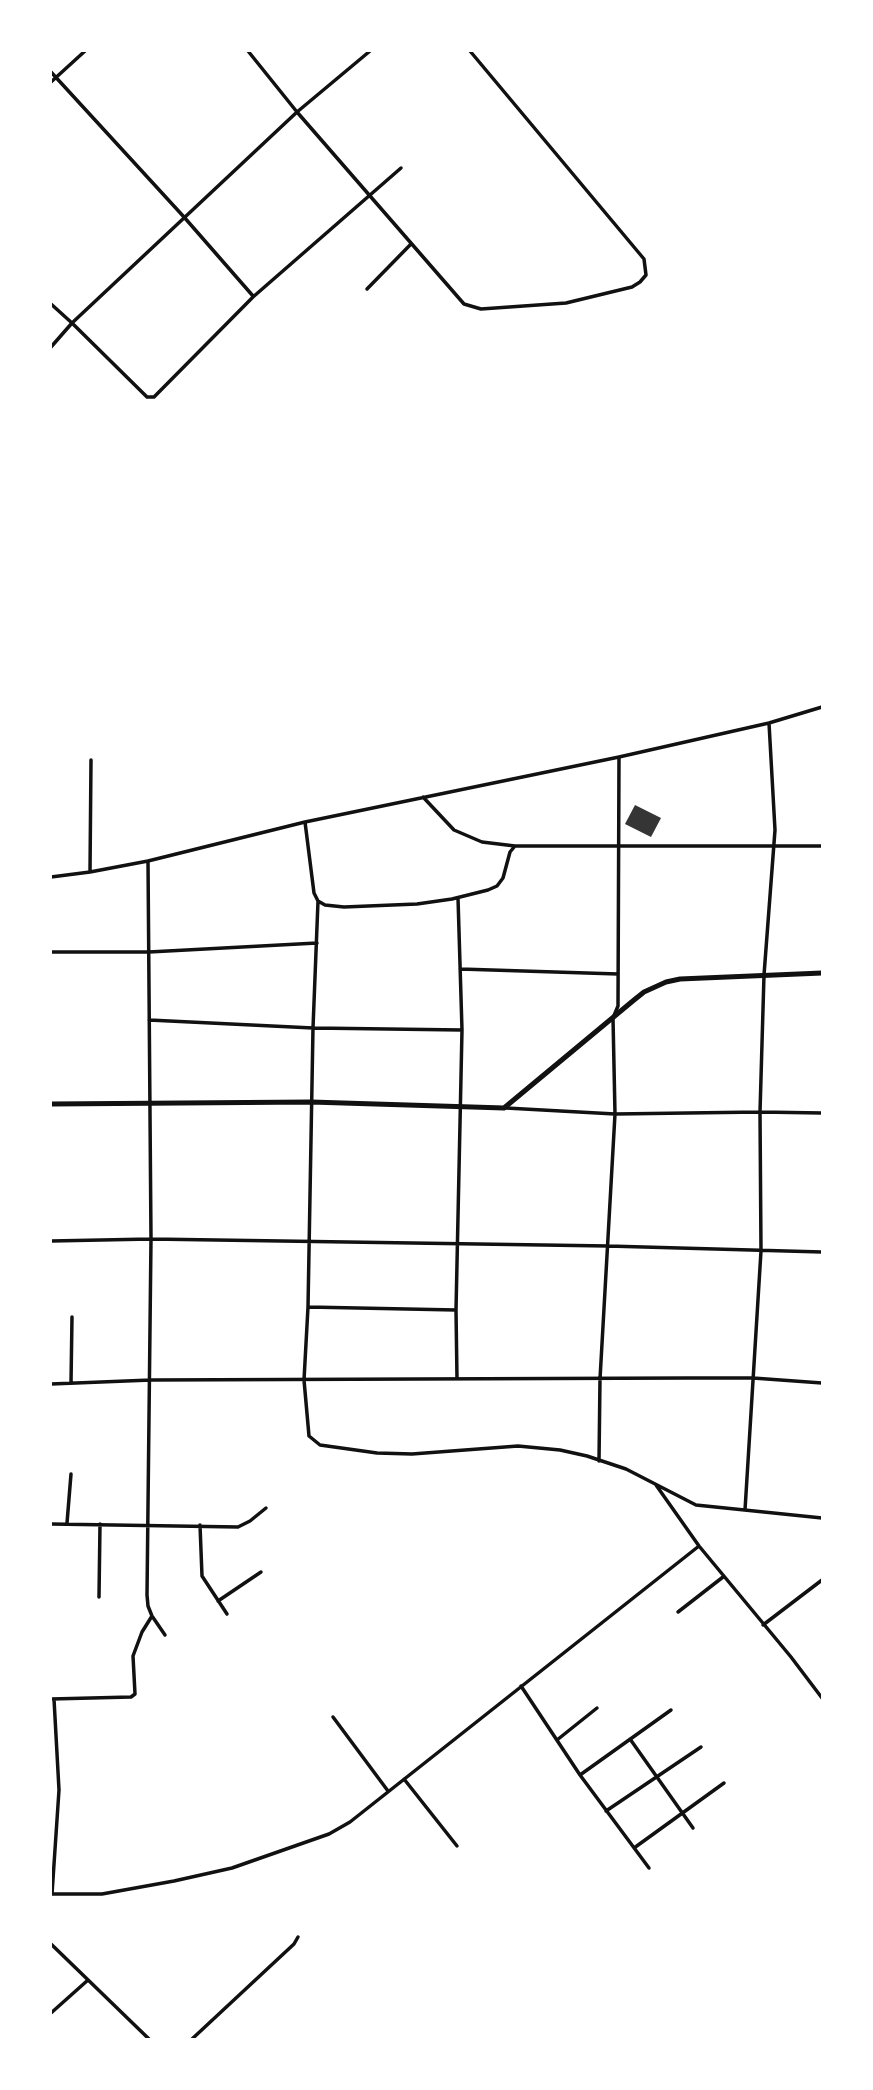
<!DOCTYPE html>
<html>
<head>
<meta charset="utf-8">
<style>
  body { margin:0 }
  #map { position:relative; width:873px; height:2090px; overflow:hidden; background:#fff; font-family:Barlow,sans-serif }
  canvas { display:block }
  .frame { position:absolute; inset:0; border:52px solid #fff; pointer-events:none }
</style>
</head>
<body>
<div id="map">
<canvas width="873" height="2090"></canvas>
<div class="frame"></div>
</div>
<script>
const ctx = document.querySelector('canvas').getContext('2d');
ctx.lineJoin = 'round';
function fill(path, color) { ctx.fillStyle = color; ctx.fill(path, 'evenodd'); }
const toPath = rows => new Path2D(rows.map(r => 'M' + r).join(''));
function strokePath(path, color, width, dash) { ctx.strokeStyle = color; ctx.lineWidth = width; ctx.lineCap = dash ? 'butt' : 'round'; ctx.setLineDash(dash || []); ctx.stroke(path); }
const building = toPath([
  [635,805,661,818,651,837,625,824]
]);
const minor = toPath([
  [248,51,297,112,464,304,481,309,566,303,632,287,640,282,646,275,644,259,470,51],
  [51,72,184,217,253,296],
  [51,82,85,51],
  [367,289,411,244],
  [51,304,72,323,297,112,370,51],
  [51,347,72,323,147,397,154,397,253,297,401,168],
  [423,797,454,830,482,842,515,846,822,846],
  [305,822,314,893,318,901,325,905,344,907,417,904,452,899,488,890,497,886,503,878,510,852,515,846],
  [148,861,151,1239,147,1595,148,1606,152,1616,165,1635],
  [90,872,91,760],
  [51,877,90,872,148,861,305,822,619,757,769,723,822,707],
  [318,901,313,1028,308,1307,304,1380,309,1436,320,1445,377,1453,412,1454,518,1446,560,1450,587,1456,626,1469,696,1505,822,1518],
  [51,952,149,952,317,943],
  [460,969,618,974],
  [149,1020,313,1028,462,1030],
  [506,1108,615,1114,760,1112,822,1113],
  [51,1241,151,1239,608,1246,822,1252],
  [308,1307,456,1310],
  [457,1379,456,1310,462,1030,458,898],
  [71,1383,72,1317],
  [51,1384,151,1380,687,1378,753,1378,822,1383],
  [599,1461,600,1379,615,1114,613,1018,618,1006,619,757],
  [656,1485,699,1546,791,1657,822,1698],
  [745,1510,761,1251,760,1112,764,975,775,830,769,723],
  [67,1523,71,1474],
  [51,1524,238,1527,250,1521,266,1508],
  [200,1525,202,1576,227,1614],
  [99,1597,100,1524],
  [218,1601,261,1572],
  [678,1612,723,1577],
  [763,1625,822,1580],
  [521,1686,580,1775,649,1868],
  [51,1699,131,1697,135,1694,133,1656,142,1632,152,1616],
  [333,1717,388,1791],
  [630,1739,693,1828],
  [557,1740,597,1708],
  [580,1775,671,1710],
  [404,1779,457,1846],
  [606,1811,701,1747],
  [634,1848,724,1783],
  [51,1894,102,1894,174,1881,232,1868,329,1834,350,1822,699,1546],
  [52,1894,59,1790,54,1699],
  [51,1944,149,2039],
  [51,2013,88,1980],
  [192,2039,294,1944,298,1937]
]);
const tertiary = toPath([
  [51,1104,311,1102,504,1108,634,1000,644,992,666,982,680,979,822,973]
]);
fill(building, '#353535');
strokePath(minor, '#111', 3.5);
strokePath(tertiary, '#111', 5);
</script>
</body>
</html>
